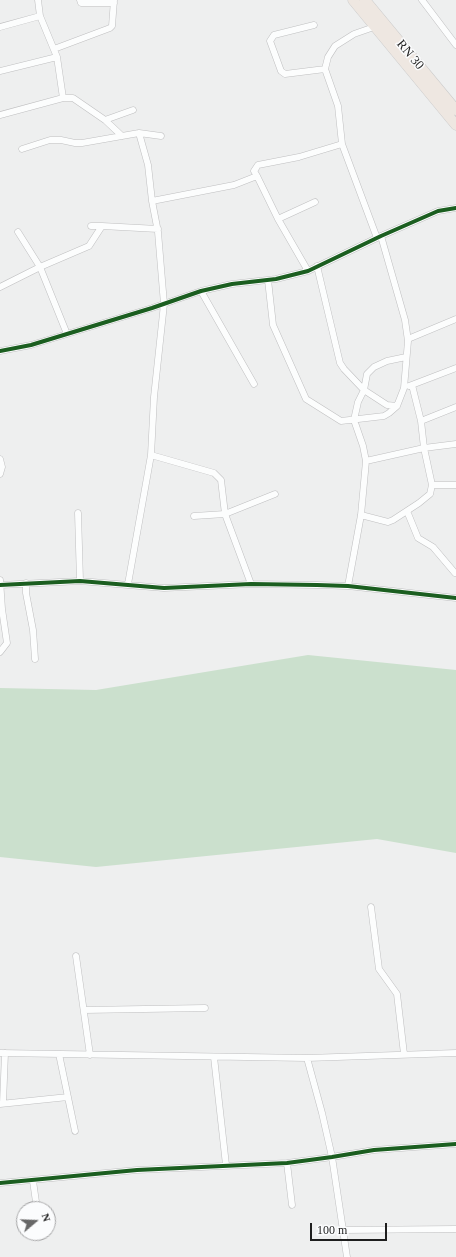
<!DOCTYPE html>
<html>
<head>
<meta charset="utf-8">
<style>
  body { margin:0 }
  #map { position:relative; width:456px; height:1257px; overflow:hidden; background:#eeefef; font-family:Georgia,serif }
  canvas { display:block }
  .north { position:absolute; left:16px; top:1201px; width:40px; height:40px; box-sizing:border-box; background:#fbfcfd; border:1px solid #a3a3a4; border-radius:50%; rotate:71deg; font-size:11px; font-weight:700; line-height:16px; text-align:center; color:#1e1e1e }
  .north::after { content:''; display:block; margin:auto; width:14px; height:18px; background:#676767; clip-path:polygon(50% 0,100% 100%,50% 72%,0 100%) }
  .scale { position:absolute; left:310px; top:1223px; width:77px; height:18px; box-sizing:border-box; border:2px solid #1e1e1e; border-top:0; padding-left:5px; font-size:12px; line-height:14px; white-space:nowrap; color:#1e1e1e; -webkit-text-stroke:3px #fbfcfd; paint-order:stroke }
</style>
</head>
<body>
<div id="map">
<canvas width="456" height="1257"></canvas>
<div class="north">N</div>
<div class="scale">100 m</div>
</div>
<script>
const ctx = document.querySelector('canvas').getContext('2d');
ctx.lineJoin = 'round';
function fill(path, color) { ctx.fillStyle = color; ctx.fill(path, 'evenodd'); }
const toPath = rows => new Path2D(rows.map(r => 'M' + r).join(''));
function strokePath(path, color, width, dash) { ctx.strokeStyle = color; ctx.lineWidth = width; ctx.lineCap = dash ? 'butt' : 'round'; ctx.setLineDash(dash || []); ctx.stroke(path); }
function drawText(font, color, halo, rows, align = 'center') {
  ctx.font = font + ' Georgia,serif'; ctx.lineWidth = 3; ctx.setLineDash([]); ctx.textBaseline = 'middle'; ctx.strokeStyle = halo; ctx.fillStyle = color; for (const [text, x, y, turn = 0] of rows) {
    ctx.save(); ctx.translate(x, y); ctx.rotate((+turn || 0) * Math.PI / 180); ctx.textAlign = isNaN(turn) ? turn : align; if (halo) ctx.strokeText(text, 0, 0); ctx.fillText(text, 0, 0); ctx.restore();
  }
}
const green = toPath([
  [308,655,456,670,456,853,377,839,96,867,0,857,0,688,96,690]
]);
const street = toPath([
  [38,0,40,16,57,57,63,98],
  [80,0,81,3,114,3],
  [422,0,456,45],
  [314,25,274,35,270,41,281,71,285,74,325,69],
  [0,27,40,16],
  [374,27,354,34,335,46,328,57,325,69,338,106,342,144,377,238],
  [54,49,110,28,112,26,114,0],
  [0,71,57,57],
  [0,115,63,98,73,98,105,120,122,136],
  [105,120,133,110],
  [22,149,50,140,61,140,75,143,82,143,139,133,161,136],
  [257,176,278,219,308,271],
  [152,201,234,185,257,176,254,171,258,165,299,157,342,144],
  [278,219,315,202],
  [91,226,102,226],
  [18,232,40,267,67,334],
  [317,266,340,363,344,369,364,390,387,405,397,406],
  [268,280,273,325,306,399,341,421,384,416,389,413,397,406,404,388,408,341,405,320,381,236],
  [0,287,40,267,89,246,102,226,158,229],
  [201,291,254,384],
  [408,339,456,319],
  [0,351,31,345,152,308,201,291,232,284,276,279,308,271,381,236,438,211,456,208],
  [409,386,456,368],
  [421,421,456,407],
  [151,455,214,473,221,480,225,514,251,584],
  [0,459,2,467,0,474],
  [366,461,424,448,456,444],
  [432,485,456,485],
  [407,511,418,538,433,547,455,573],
  [78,513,80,581],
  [361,515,388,522,393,520,419,503,430,494,432,485,424,448,421,421,412,385],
  [194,516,225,514,275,494],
  [0,580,2,609,7,643,0,652],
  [26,583,26,593,33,630,35,659],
  [128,584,151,455,154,397,164,304,158,232,152,201,148,165,139,133],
  [0,585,80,581,164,588,251,584,317,585,348,586,456,598],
  [348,586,361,515,366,461,363,446,354,420,358,402,364,390,367,374,374,367,387,361,406,357],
  [371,907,379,969,397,994,404,1054],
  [76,956,90,1055],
  [84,1010,205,1008],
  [0,1053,307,1058,456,1053],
  [59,1054,75,1131],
  [214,1057,226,1165],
  [307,1058,322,1113,332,1157,347,1257],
  [3,1103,5,1053],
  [0,1104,68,1097],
  [287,1163,292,1205],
  [33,1181,37,1209],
  [0,1183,137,1170,287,1163,332,1157,374,1150,456,1144],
  [343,1230,456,1229]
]);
const primary = toPath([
  [353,0,456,125],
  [365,0,456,110]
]);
const cycleway = toPath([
  [0,351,31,345,152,308,201,291,232,284,276,279,308,271,381,236,438,211,456,208],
  [0,585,80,581,164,588,251,584,317,585,348,586,456,598],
  [0,1183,137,1170,287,1163,332,1157,374,1150,456,1144]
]);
const streetNames = [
  ["RN 30",410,55,50]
];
fill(green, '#cbe0cd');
strokePath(street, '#bfbfc0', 7);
strokePath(primary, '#ccc', 11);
strokePath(street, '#fcfdfd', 6);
strokePath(primary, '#eee7e1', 10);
strokePath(cycleway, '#1b5e20', 4);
drawText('13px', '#1e1e1e', '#fbfcfd', streetNames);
</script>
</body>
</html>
